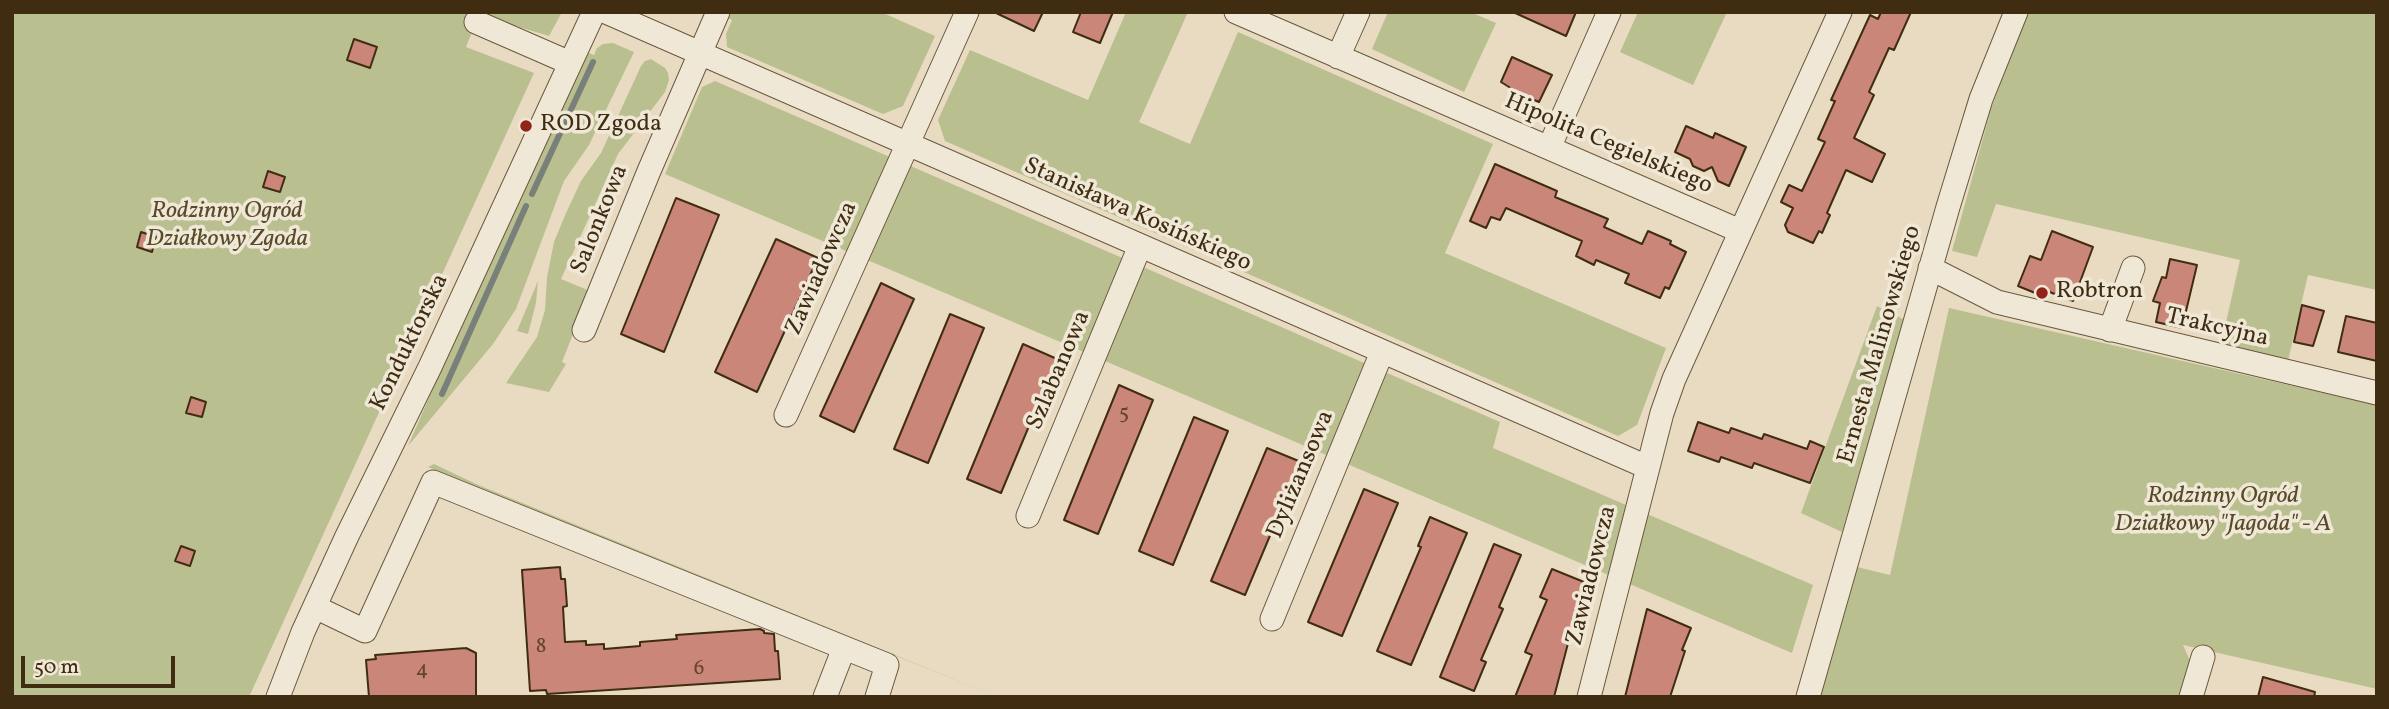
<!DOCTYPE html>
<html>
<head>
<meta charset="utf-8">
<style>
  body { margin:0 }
  #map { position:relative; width:2389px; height:709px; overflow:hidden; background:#e8dbc1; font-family:Vollkorn,serif }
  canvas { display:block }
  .frame { position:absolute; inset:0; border:14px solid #402d11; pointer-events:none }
  .scale { position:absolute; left:21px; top:656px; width:154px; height:32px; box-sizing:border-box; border:4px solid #402d11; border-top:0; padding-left:9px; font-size:21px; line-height:24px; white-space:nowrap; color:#402d11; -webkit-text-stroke:5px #f0e8d7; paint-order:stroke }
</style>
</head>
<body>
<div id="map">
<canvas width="2389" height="709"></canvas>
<div class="frame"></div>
<div class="scale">50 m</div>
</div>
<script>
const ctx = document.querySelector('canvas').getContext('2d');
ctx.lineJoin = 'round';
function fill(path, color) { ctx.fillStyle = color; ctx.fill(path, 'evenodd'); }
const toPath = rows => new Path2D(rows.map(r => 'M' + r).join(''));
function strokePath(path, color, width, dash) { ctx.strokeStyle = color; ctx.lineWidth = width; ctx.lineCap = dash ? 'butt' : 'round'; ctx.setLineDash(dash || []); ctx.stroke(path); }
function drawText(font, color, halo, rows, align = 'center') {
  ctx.font = font + ' Vollkorn,serif'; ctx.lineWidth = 7; ctx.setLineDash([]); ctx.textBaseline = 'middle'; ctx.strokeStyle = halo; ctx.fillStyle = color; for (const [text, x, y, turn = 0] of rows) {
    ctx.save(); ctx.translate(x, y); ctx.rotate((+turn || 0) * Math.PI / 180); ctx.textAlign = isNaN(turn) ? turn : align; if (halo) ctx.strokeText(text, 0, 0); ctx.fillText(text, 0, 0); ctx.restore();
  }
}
const green = toPath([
  [12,12,562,12,549,36,479,15,466,47,534,73,249,697,12,697],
  [727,12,881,12,935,36,903,106,883,114,727,47,726,34,732,20,725,16],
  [1126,12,1188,12,1139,122,1190,144,1238,32,1493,144,1445,253,1666,348,1637,425,1618,436,945,141,938,120,970,50,1088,100],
  [1388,12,1476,12,1475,14,1496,23,1464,92,1372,49],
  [1638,12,1727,12,1693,85,1620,52],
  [2028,12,2377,12,2377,290,2308,275,2287,365,2220,349,2240,260,1996,204,1977,257,1952,251,1991,109],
  [613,43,634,52,589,145,564,181,516,309,493,344,408,446,468,308,586,52,594,55,597,48,603,44],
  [651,59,665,68,668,73,669,80,665,92,618,154,561,279,590,291,562,362,566,364,549,392,506,383,537,337,545,310,547,277,554,242,566,213,581,181,601,153,641,66,645,61],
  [715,81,1500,422,1493,448,1813,585,1792,653,665,174,702,87],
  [538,281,536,303,528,334,517,331],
  [1877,306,1905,320,1842,532,1801,513],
  [1949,308,2377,405,2377,689,2183,645,2192,665,2182,697,1819,697,1857,567,1890,575],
  [434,464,476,484,998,697,428,467]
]);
const stream = toPath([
  [532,194,593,62],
  [442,394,526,206]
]);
const building = toPath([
  [994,12,1043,12,1034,31,994,12],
  [1081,12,1113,12,1100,43,1073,32,1081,12],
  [1513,12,1576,12,1566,36,1513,12],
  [1881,12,1911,12,1894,50,1889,48,1869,92,1874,95,1854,138,1885,154,1872,182,1846,170,1827,213,1830,215,1822,233,1819,231,1813,243,1788,232,1785,225,1793,208,1781,202,1789,185,1802,191,1825,142,1818,139,1835,101,1831,100,1870,15,1878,19,1881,12],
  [354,39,377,47,370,68,347,60,354,39],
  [1512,57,1552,75,1539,102,1532,99,1530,102,1516,96,1517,92,1501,82,1512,57],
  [1686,126,1713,138,1715,133,1746,147,1729,186,1718,181,1712,167,1704,171,1693,166,1690,159,1675,152,1686,126],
  [1495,164,1557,191,1555,197,1608,219,1604,227,1642,244,1648,231,1671,241,1670,244,1686,252,1669,289,1665,287,1660,298,1625,283,1629,274,1596,260,1594,265,1576,256,1582,241,1506,208,1500,220,1491,217,1486,228,1470,221,1495,164],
  [268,171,285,177,280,192,263,187,268,171],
  [676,198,719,215,664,352,621,334,676,198],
  [2052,231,2093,247,2073,301,2047,291,2045,297,2018,286,2030,256,2041,260,2052,231],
  [141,232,156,237,152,252,137,247,141,232],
  [776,239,818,258,757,392,715,372,776,239],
  [2170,259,2197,265,2182,328,2156,322,2160,303,2153,301,2162,277,2166,278,2170,259],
  [881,283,914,299,854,432,820,416,881,283],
  [2302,305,2324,311,2313,346,2294,342,2302,305],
  [950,314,984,328,928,463,894,449,950,314],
  [2346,316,2377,323,2377,361,2338,352,2346,316],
  [1023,344,1057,359,1001,493,967,479,1023,344],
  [1119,385,1153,400,1098,534,1064,520,1119,385],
  [191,397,206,402,202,417,186,413,191,397],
  [1194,417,1228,431,1173,565,1139,551,1194,417],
  [1698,422,1729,433,1731,428,1762,439,1764,434,1807,449,1810,441,1824,447,1810,483,1754,463,1752,468,1721,457,1719,462,1688,451,1698,422],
  [1267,448,1301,462,1245,595,1211,581,1267,448],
  [1364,489,1398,503,1342,636,1308,622,1364,489],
  [1430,517,1467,533,1411,665,1377,651,1421,547,1418,546,1430,517],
  [1494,544,1521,555,1499,607,1503,609,1481,660,1486,662,1474,691,1440,677,1494,544],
  [181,546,195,551,190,566,175,561,181,546],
  [560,567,561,579,565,579,567,606,563,607,565,642,586,641,586,645,604,644,604,649,640,646,640,642,677,639,676,635,760,629,764,631,764,633,774,634,775,651,778,651,780,679,547,694,546,690,530,691,522,570,560,567],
  [1552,569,1584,582,1554,697,1515,697,1532,655,1525,652,1547,600,1540,597,1552,569],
  [1647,609,1691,628,1682,650,1685,651,1670,697,1625,697,1647,609],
  [466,648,476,653,476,697,369,697,366,660,376,659,375,655,466,648],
  [2263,677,2315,692,2314,697,2258,697,2263,677]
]);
const minor = toPath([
  [606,12,1647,467],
  [1236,12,1740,231],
  [476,22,570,63],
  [1338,57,1358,12],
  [1549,148,1609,12],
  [1930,268,1997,302,2377,393],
  [584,330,649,171,718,12],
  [2110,330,2133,268],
  [786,415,967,12],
  [1028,516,1140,246],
  [315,607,365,631,433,482,887,665,877,697],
  [1272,619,1382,352],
  [278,697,303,632,347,536,430,367,594,12],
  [825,697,844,648],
  [1589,697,1662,413,1674,379,1840,12],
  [1808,697,1948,207,1981,99,2016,12],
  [2191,697,2203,657]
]);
const markers = [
  [526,126,7,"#8f2418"],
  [2042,293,7,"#8f2418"]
];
const numberNames = [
  ["5",1124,414],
  ["8",541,648],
  ["6",699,670],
  ["4",422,671]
];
const poiNames = [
  ["ROD Zgoda",540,126],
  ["Robtron",2056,293]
];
const streetNames = [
  ["Hipolita Cegielskiego",1608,145,23],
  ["Stanisława Kosińskiego",1137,216,24],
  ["Salonkowa",601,220,-68],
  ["Zawiadowcza",823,269,-66],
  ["Trakcyjna",2217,329,13],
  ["Konduktorska",411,343,-64],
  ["Ernesta Malinowskiego",1881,345,-74],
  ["Szlabanowa",1060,371,-67],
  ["Dyliżansowa",1302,475,-67],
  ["Zawiadowcza",1593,576,-76]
];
const parkNames = [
  ["Rodzinny Ogród",227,213],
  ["Działkowy Zgoda",227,241],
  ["Rodzinny Ogród",2223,498],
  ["Działkowy \"Jagoda\" - A",2223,526]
];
fill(green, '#babf90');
strokePath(stream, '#788079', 6);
fill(building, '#cb867a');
strokePath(building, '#402d11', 2);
strokePath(minor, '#6a583d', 25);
strokePath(minor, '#f0e8d7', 23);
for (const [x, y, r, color] of markers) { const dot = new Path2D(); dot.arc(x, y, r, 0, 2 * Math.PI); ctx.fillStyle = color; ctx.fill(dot); strokePath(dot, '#f0e8d7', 2.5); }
drawText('21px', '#63432b', null, numberNames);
drawText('24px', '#402d11', '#f0e8d7', poiNames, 'left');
drawText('24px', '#402d11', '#f0e8d7', streetNames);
drawText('italic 24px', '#584a2a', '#f0e8d7', parkNames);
</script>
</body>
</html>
